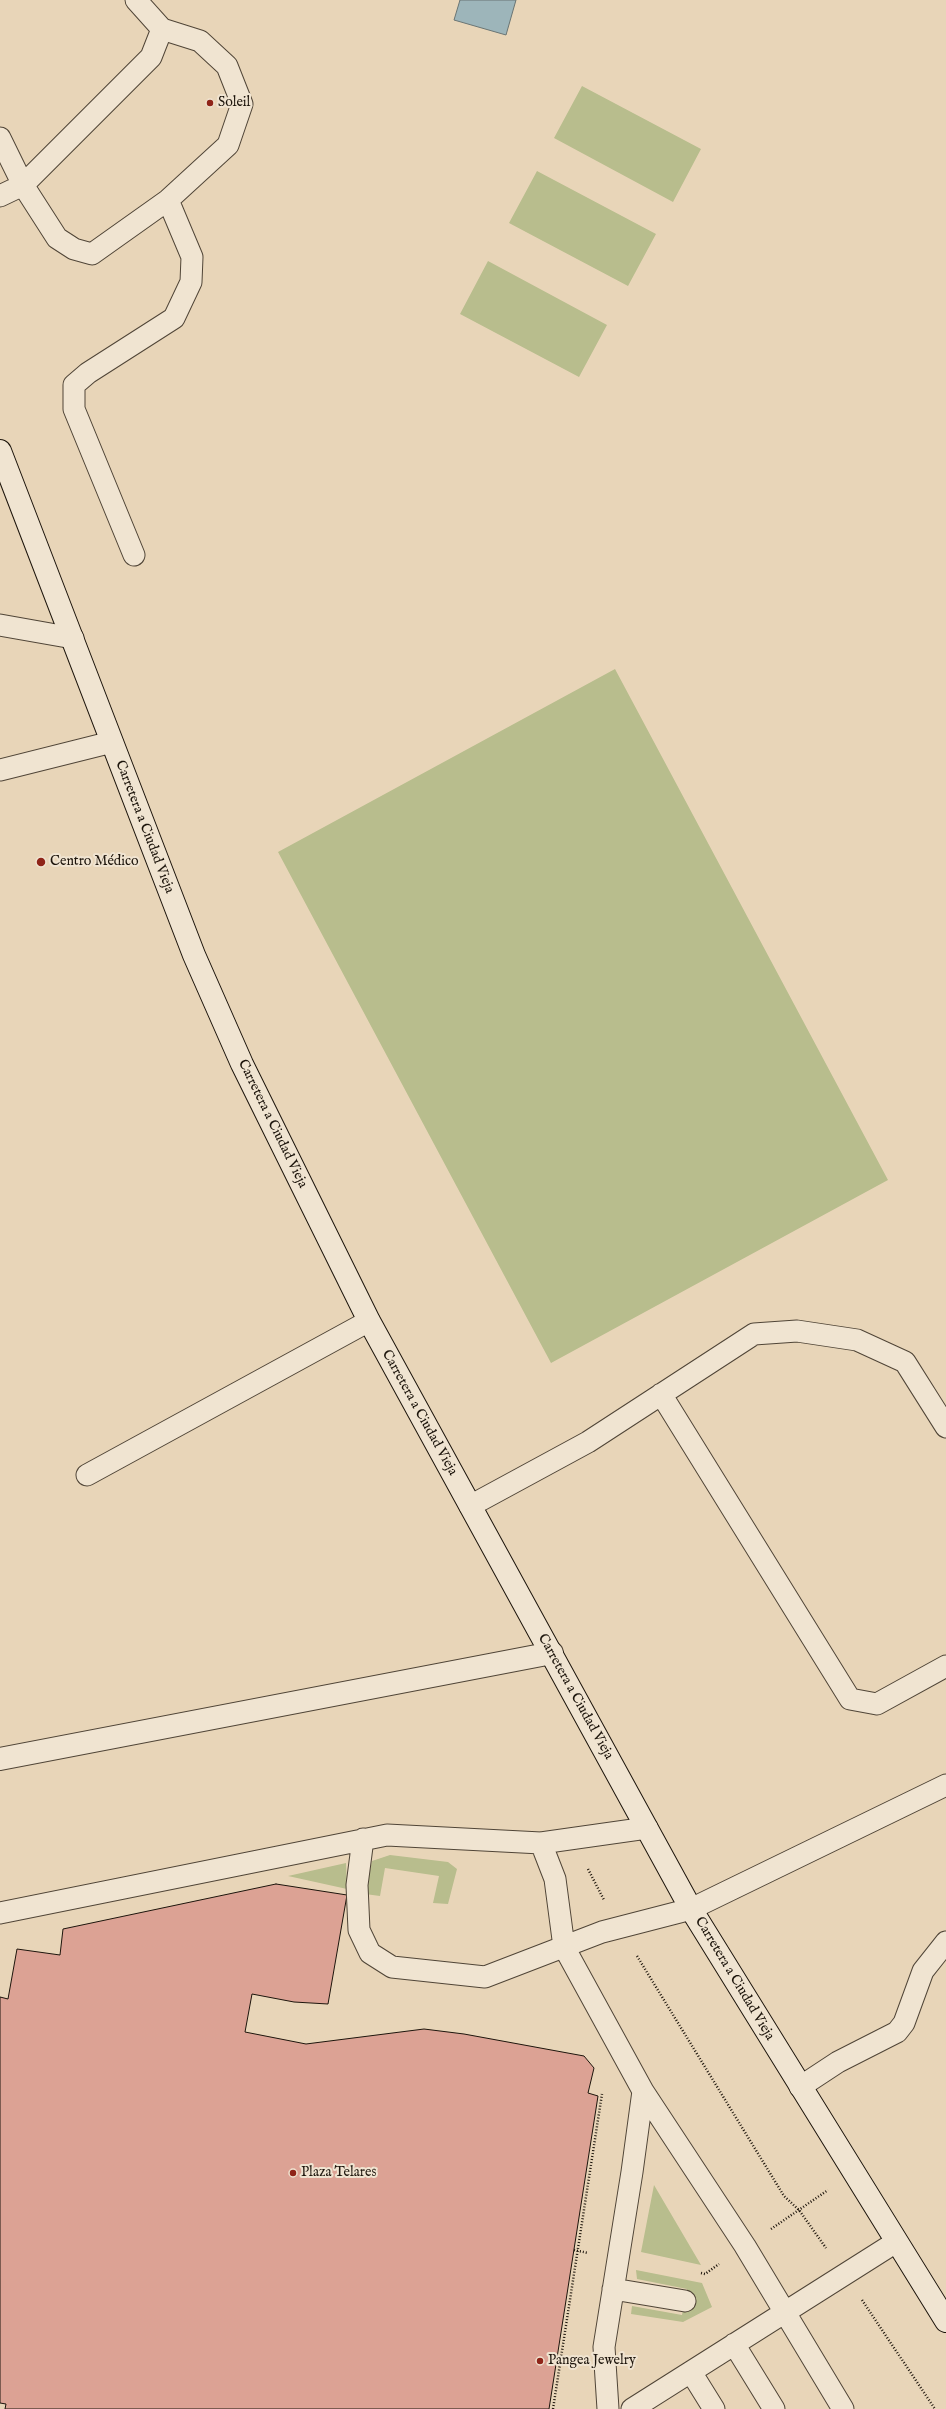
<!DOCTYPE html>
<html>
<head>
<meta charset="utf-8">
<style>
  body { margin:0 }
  canvas { display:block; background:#e8d5b8 }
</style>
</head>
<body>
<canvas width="946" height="2409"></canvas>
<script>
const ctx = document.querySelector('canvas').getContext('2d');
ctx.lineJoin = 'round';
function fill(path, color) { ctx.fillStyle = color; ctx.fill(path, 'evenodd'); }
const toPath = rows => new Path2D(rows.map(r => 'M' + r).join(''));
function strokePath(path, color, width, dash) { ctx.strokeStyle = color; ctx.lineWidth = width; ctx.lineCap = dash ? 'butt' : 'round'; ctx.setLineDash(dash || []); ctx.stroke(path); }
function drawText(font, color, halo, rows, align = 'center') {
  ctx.font = font + ' "IM FELL English",serif'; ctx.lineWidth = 4; ctx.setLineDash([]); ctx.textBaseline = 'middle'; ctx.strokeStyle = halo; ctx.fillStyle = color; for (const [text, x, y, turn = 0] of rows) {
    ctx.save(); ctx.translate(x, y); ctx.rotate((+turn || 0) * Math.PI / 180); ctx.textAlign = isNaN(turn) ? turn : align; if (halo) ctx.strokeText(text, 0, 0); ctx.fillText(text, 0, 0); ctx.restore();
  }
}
const green = toPath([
  [582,86,701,149,673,202,554,138],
  [537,171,656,234,628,286,509,223],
  [488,261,607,325,579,377,460,314],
  [615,669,888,1180,551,1363,278,852],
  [390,1855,448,1862,457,1869,448,1904,433,1903,439,1876,385,1868,380,1896,365,1894,372,1861],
  [346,1863,347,1889,288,1876],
  [654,2185,701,2265,641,2252],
  [636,2270,702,2283,712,2307,683,2322,631,2314,632,2306,682,2315,687,2289,637,2279]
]);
const water = toPath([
  [460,0,516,0,506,35,454,20,460,0]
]);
const building = toPath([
  [276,1884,347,1895,328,2004,294,2002,252,1994,245,2032,306,2044,424,2029,464,2034,584,2056,594,2068,588,2093,598,2096,549,2409,5,2409,6,2404,0,2403,0,1997,8,1999,17,1949,60,1955,63,1929,276,1884]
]);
const path = toPath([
  [588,1869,604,1900],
  [637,1956,784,2196,799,2210,826,2248],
  [771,2229,828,2190],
  [574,2250,588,2253],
  [701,2273,705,2274,719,2264],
  [862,2300,935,2409],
  [553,2409,602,2094]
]);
const lane = toPath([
  [0,138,23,185,57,238,74,249,92,254,168,200,228,145,242,104,227,66,200,41,162,29],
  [0,196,23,185,151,57,162,29,136,0],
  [134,555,74,409,74,385,88,373,174,318,191,282,192,257,168,200],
  [0,625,73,638],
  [0,770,112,742],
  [661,1394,850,1699,877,1704,946,1666],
  [87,1475,369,1321],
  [470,1506,588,1442,754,1334,797,1331,857,1340,905,1362,946,1427],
  [363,1839,357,1885,359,1930,370,1953,392,1967,485,1977,602,1932,691,1909,946,1785],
  [541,1843,555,1879,564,1947,643,2091,745,2246,843,2409],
  [0,1913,387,1835,541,1843,647,1828],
  [800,2087,838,2062,897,2032,904,2023,923,1971,946,1942],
  [613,2289,685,2301],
  [734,2344,774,2409],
  [691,2372,714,2409],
  [608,2409,604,2347,632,2172,643,2091],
  [632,2409,896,2242]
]);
const street = toPath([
  [0,1759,552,1653]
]);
const secondary = toPath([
  [0,451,194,955,242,1064,369,1321,691,1909,946,2321]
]);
const markers = [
  [210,103,4,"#8f2418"],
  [41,862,5,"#8f2418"],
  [293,2173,4,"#8f2418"],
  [540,2361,4,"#8f2418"]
];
const poiNames = [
  ["Soleil",218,103],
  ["Centro Médico",50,862],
  ["Plaza Telares",301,2173],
  ["Pangea Jewelry",548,2361]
];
const streetNames = [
  ["Carretera a Ciudad Vieja",144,827,69],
  ["Carretera a Ciudad Vieja",272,1124,64],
  ["Carretera a Ciudad Vieja",419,1413,61],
  ["Carretera a Ciudad Vieja",575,1697,61],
  ["Carretera a Ciudad Vieja",734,1979,59]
];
fill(green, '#b8bd8d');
fill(water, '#9db5ba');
strokePath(water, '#6a7574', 1);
fill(building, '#dca294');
strokePath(building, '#1d150c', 1);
strokePath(lane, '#504537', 23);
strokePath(street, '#504537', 24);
strokePath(secondary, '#1d150c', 24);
strokePath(path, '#1d150c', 2.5, [1, 2]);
strokePath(lane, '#f0e4d1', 21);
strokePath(street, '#f0e4d1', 22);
strokePath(secondary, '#f0e4d1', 22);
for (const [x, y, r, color] of markers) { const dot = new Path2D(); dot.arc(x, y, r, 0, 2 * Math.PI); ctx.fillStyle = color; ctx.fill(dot); strokePath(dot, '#f0e4d1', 1.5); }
drawText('14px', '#1d150c', '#f0e4d1', poiNames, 'left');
drawText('14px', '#1d150c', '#f0e4d1', streetNames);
</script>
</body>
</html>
